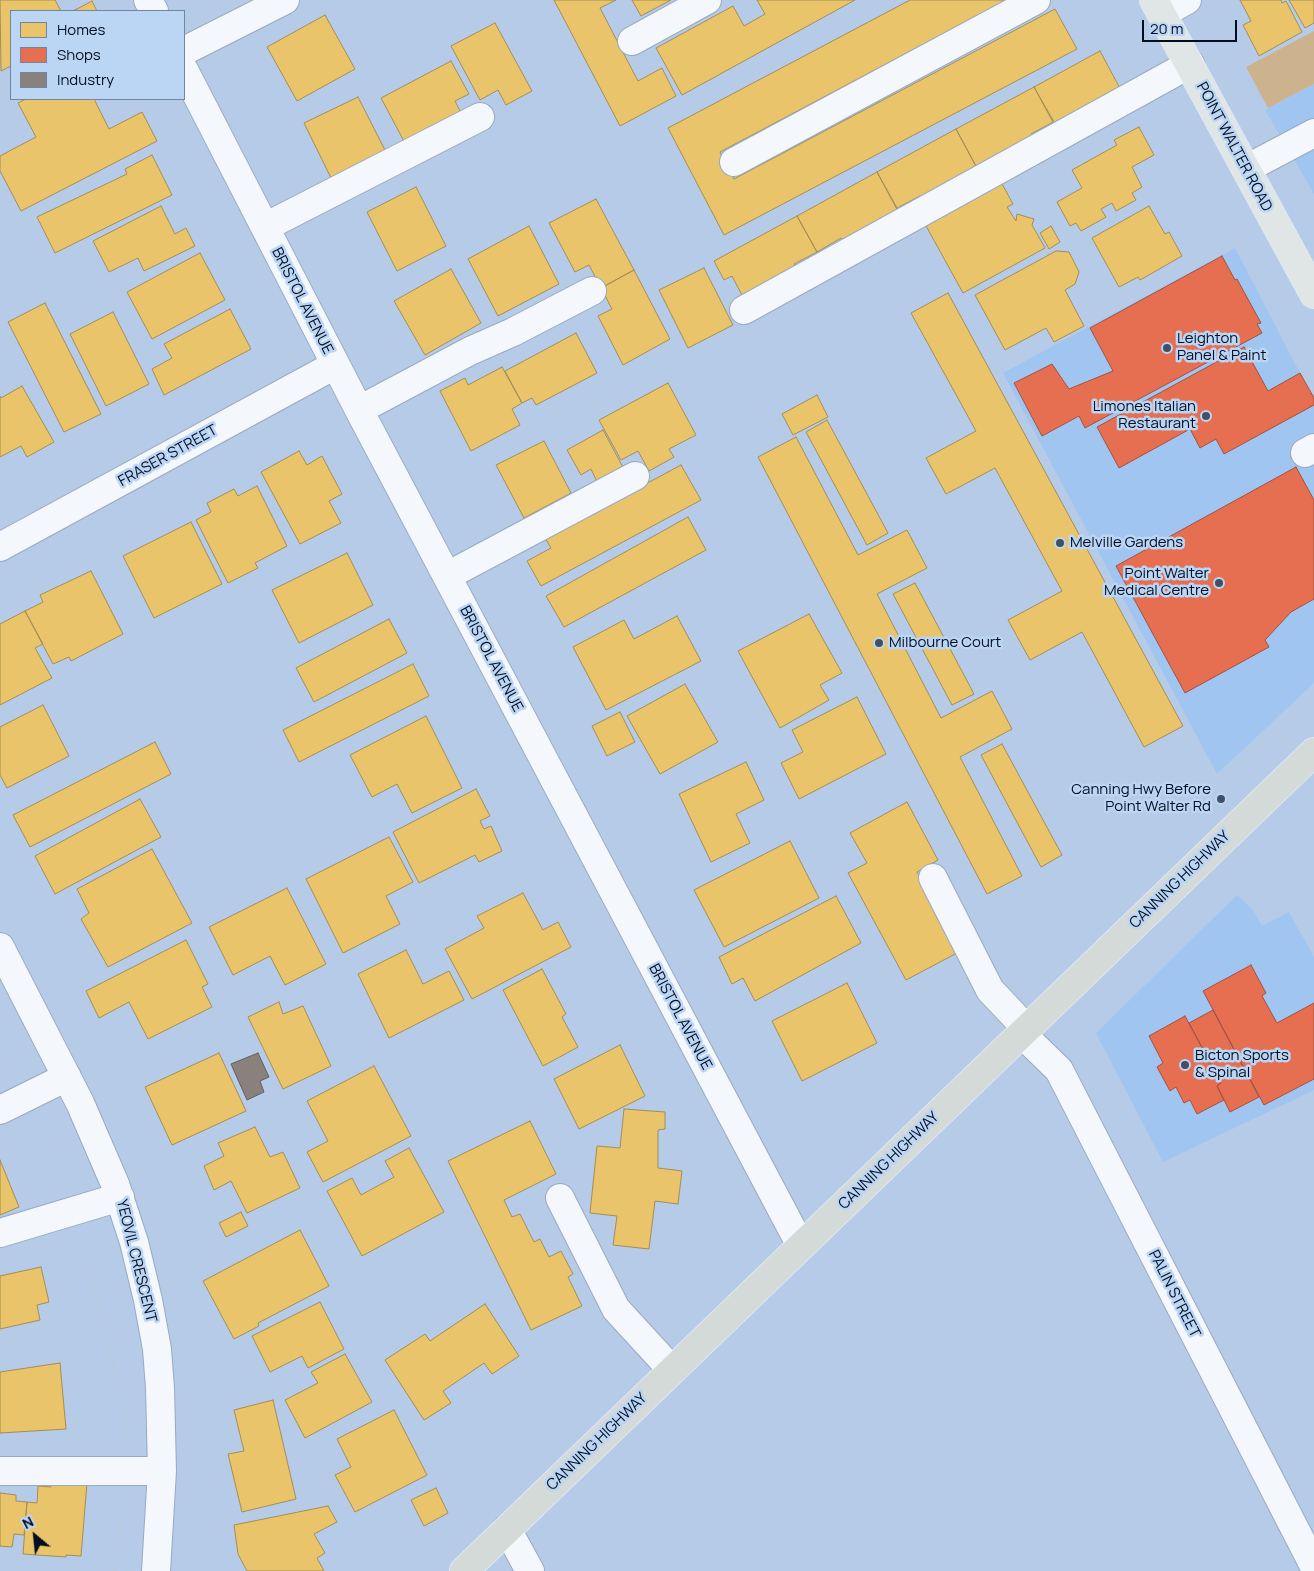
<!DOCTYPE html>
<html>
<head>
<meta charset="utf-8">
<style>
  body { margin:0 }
  #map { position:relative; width:1314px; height:1571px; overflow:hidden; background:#b5cbe7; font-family:Manrope,sans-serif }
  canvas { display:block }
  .legend { position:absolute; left:10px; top:10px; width:175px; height:90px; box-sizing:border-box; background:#bbd5f4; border:1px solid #71859f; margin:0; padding:6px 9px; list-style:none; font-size:15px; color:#020e20 }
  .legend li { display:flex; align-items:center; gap:10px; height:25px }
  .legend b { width:25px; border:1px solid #71859f }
  .north { position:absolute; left:10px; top:1511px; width:50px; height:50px; -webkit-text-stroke:4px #bbd5f4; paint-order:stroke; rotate:332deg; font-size:14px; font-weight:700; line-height:20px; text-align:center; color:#020e20 }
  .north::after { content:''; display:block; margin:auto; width:18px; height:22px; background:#020e20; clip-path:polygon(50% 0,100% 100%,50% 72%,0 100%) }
  .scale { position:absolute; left:1142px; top:20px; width:95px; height:22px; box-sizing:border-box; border:2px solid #020e20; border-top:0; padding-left:6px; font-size:15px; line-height:18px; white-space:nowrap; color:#020e20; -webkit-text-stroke:4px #bbd5f4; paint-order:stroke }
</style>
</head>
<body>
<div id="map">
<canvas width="1314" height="1571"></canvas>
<ul class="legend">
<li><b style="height:14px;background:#e9c46a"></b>Homes</li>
<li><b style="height:14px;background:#e76f51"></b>Shops</li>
<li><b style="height:14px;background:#8a817c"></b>Industry</li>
</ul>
<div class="north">N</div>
<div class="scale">20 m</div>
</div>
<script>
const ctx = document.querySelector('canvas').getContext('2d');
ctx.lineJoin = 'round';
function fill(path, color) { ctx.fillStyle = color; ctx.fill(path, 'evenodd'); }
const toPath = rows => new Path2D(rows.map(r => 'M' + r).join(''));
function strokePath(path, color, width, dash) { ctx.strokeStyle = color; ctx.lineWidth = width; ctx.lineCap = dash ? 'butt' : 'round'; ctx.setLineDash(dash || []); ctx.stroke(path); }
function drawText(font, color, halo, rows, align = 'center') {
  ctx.font = font + ' Manrope,sans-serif'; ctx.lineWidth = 5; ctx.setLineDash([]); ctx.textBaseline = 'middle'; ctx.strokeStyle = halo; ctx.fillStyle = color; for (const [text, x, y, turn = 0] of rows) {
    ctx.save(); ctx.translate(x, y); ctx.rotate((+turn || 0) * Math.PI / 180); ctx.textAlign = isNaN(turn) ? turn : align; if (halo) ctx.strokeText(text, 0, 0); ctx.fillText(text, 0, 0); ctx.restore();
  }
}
const built = toPath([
  [1314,84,1314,194,1265,110],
  [1235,248,1314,400,1314,683,1217,774,1003,373],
  [1237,895,1252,909,1262,926,1289,912,1314,957,1314,1090,1163,1162,1096,1033]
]);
const green = toPath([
  [1314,31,1314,84,1268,108,1246,67]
]);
const homes = toPath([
  [0,0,55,0,61,11,11,11,11,66,1,71,0,0],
  [554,0,616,0,600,8,638,81,662,68,676,96,620,126,554,0],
  [632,0,671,0,641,16,632,0],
  [757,0,855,0,682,95,656,48,733,6,744,26,765,14,757,0],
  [910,0,1007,0,720,152,734,179,1055,9,1077,49,724,235,668,128,910,0],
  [1240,0,1281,0,1282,3,1286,1,1302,32,1259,56,1243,25,1251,21,1240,0],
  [1289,0,1314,0,1314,23,1305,28,1289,0],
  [92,1,97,11,72,11,77,9,92,1],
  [325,15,355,69,297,101,267,47,325,15],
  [495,23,532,91,506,105,498,90,480,100,451,46,495,23],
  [1100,51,1123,94,1058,129,1034,87,1100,51],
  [451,61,469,94,455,101,462,115,406,145,381,98,451,61],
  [1034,87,1053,122,1031,134,1034,140,978,170,956,129,1034,87],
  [358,97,387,154,332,180,304,123,358,97],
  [26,99,94,99,109,129,142,112,157,141,21,211,0,171,0,156,36,137,18,103,26,99],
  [1139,127,1154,155,1132,167,1142,187,1132,193,1136,200,1116,211,1112,203,1101,209,1106,217,1081,231,1076,223,1070,226,1057,202,1082,188,1072,170,1117,145,1114,140,1139,127],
  [956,129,978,170,922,201,920,196,897,208,877,172,956,129],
  [152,155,172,195,55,253,37,217,127,174,125,169,152,155],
  [877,172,899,213,843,243,841,238,817,252,797,216,877,172],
  [1001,182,1013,204,1007,207,1016,221,1017,214,1034,219,1032,225,1045,248,963,293,925,224,1001,182],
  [416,187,446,246,397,271,367,212,416,187],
  [596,199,634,270,601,288,589,265,575,272,549,223,596,199],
  [161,206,175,234,186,228,195,246,144,271,138,258,109,272,93,241,161,206],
  [1149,206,1165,234,1169,232,1182,256,1140,280,1138,277,1119,287,1092,238,1149,206],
  [797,216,817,252,794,264,799,272,745,301,732,276,724,280,714,261,797,216],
  [529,226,559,284,498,316,468,259,529,226],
  [1051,226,1060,242,1049,249,1040,233,1051,226],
  [1056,251,1069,252,1079,272,1075,284,1065,290,1084,326,1054,342,1046,328,1005,350,975,295,1056,251],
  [200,253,225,300,152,339,127,292,200,253],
  [704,268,733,325,688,348,659,290,704,268],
  [451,269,481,323,425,355,394,301,451,269],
  [634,270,670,339,623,365,598,316,612,309,601,288,634,270],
  [948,293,1183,726,1144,747,1082,632,1030,660,1008,620,1062,591,995,468,946,494,926,458,976,431,911,313,948,293],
  [45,303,101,414,64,432,8,322,45,303],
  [230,309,251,349,164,395,152,369,172,358,164,344,230,309],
  [113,312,149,384,106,406,70,334,113,312],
  [576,333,597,373,536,405,532,398,522,403,505,371,576,333],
  [502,367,522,403,512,409,520,425,471,451,440,391,465,378,468,385,502,367],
  [668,383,696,435,669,449,674,457,649,471,638,451,621,460,599,420,668,383],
  [22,386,54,442,27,457,21,446,0,457,0,396,1,398,22,386],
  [817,395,828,417,793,435,782,414,817,395],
  [827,420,888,533,867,545,806,432,827,420],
  [603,430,625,471,599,486,591,469,581,475,567,450,603,430],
  [796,437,858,555,907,530,927,568,877,594,941,718,992,691,1012,729,960,757,1022,876,987,894,758,457,796,437],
  [544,441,571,493,524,518,496,465,544,441],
  [299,451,307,465,322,456,342,494,329,501,341,523,300,544,261,472,299,451],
  [681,465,701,500,541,586,527,561,551,548,545,538,681,465],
  [257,486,287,546,255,563,258,568,228,583,196,520,211,512,207,503,234,489,238,496,257,486],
  [688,517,706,550,564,627,546,596,688,517],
  [191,522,222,584,154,618,123,556,191,522],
  [347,553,373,605,299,643,272,590,347,553],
  [91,571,123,634,71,661,69,657,53,664,25,611,43,602,40,595,91,571],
  [915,583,974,694,952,705,893,594,915,583],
  [25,611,43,644,35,648,52,678,0,705,0,624,25,611],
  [809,614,842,673,820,685,829,700,780,728,738,651,809,614],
  [677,616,701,661,606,710,573,647,624,620,634,639,677,616],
  [389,619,407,653,314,702,296,668,389,619],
  [413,664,429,696,299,762,283,730,413,664],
  [685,684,718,742,660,774,627,716,685,684],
  [857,697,886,754,799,799,781,763,803,752,792,730,857,697],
  [43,705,69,756,7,788,0,775,0,727,43,705],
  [620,712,635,742,607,756,592,726,620,712],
  [426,716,462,788,412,813,397,784,372,797,350,755,426,716],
  [155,742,171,774,30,847,13,815,155,742],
  [1002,744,1062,855,1041,867,981,755,1002,744],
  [746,762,764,800,736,814,750,843,711,862,679,794,746,762],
  [476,789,490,816,480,821,484,829,491,826,502,851,479,862,475,855,419,883,393,832,476,789],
  [140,799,161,837,55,894,35,856,140,799],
  [907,802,938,860,917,872,939,912,935,914,957,953,906,980,848,873,867,863,850,833,907,802],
  [389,837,413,882,386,896,400,924,343,953,306,879,389,837],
  [790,841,819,898,724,947,694,890,790,841],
  [152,849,192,923,108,967,81,919,89,913,77,889,152,849],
  [287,888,326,964,285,985,270,956,233,975,209,927,287,888],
  [523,893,543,930,558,922,571,947,472,999,445,949,484,928,477,916,523,893],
  [836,896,861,943,755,1001,743,978,732,984,719,957,836,896],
  [186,940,208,984,202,987,212,1007,148,1039,129,1002,99,1018,86,991,186,940],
  [406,950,423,984,449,971,464,1000,389,1038,358,974,406,950],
  [542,969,566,1014,562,1017,578,1047,543,1066,503,990,542,969],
  [847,983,877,1043,802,1081,772,1021,847,983],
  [279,1002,283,1014,303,1006,331,1066,283,1089,248,1017,279,1002],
  [620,1045,645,1096,579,1129,554,1079,620,1045],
  [219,1053,246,1111,172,1145,145,1087,219,1053],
  [374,1066,411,1136,323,1182,307,1152,328,1141,307,1101,374,1066],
  [624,1109,665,1112,665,1129,658,1130,658,1168,682,1171,678,1204,655,1201,649,1249,613,1245,617,1216,590,1213,597,1146,620,1148,624,1109],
  [530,1121,556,1174,504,1200,512,1217,520,1214,534,1242,540,1239,549,1257,561,1251,573,1274,568,1277,582,1306,531,1330,448,1161,530,1121],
  [255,1127,270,1157,283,1152,300,1188,247,1213,231,1181,214,1190,204,1166,224,1156,218,1143,255,1127],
  [409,1148,444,1212,362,1256,327,1191,352,1178,361,1195,394,1177,385,1161,409,1148],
  [0,1160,19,1207,0,1215,0,1160],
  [241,1212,248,1226,226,1237,219,1223,241,1212],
  [300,1230,329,1286,258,1323,259,1326,234,1339,203,1281,300,1230],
  [41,1267,49,1302,37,1305,40,1320,0,1329,0,1276,41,1267],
  [320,1302,344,1349,308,1368,302,1356,270,1372,252,1336,320,1302],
  [485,1304,519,1356,492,1374,484,1363,443,1391,451,1403,424,1420,385,1360,425,1334,430,1341,485,1304],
  [345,1354,372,1402,305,1438,285,1400,318,1383,311,1372,345,1354],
  [60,1363,66,1429,0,1433,0,1372,60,1363],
  [273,1400,296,1499,242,1512,228,1454,244,1451,234,1410,273,1400],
  [394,1410,427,1475,355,1512,335,1475,351,1467,337,1439,394,1410],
  [52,1480,87,1483,81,1556,66,1555,66,1557,23,1554,27,1502,37,1503,38,1486,51,1487,52,1480],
  [436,1488,448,1513,424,1526,411,1500,436,1488],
  [0,1493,16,1495,16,1501,27,1502,24,1535,14,1534,12,1547,0,1546,0,1493],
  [328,1506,337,1522,314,1534,325,1553,317,1558,324,1571,247,1571,238,1554,234,1525,328,1506]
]);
const shops = toPath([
  [1222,256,1235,280,1237,279,1261,323,1257,324,1262,333,1085,428,1079,416,1042,436,1014,383,1052,364,1069,389,1113,371,1090,328,1222,256],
  [1244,347,1268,391,1300,373,1314,398,1314,405,1224,454,1216,439,1200,448,1190,429,1119,468,1097,427,1244,347],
  [1296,467,1314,500,1314,599,1291,612,1265,640,1269,647,1185,693,1116,566,1296,467],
  [1251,965,1266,993,1262,996,1277,1023,1314,1003,1314,1079,1264,1105,1203,991,1251,965],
  [1213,1010,1259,1097,1230,1112,1217,1086,1221,1083,1189,1023,1213,1010],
  [1185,1016,1221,1083,1217,1086,1224,1100,1197,1114,1190,1100,1184,1103,1176,1087,1170,1091,1157,1067,1163,1063,1149,1036,1185,1016]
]);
const industry = toPath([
  [258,1053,269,1077,260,1081,264,1092,247,1100,231,1064,258,1053]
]);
const path = toPath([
  [0,1051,12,1072],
  [40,1124,69,1181],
  [82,1240,128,1421,127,1441],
  [115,1571,118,1560,122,1502]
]);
const minor = toPath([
  [148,0,154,11],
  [1162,14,1187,0],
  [632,41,707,0],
  [184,51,285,0],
  [184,70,359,410,801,1246],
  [734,162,1036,0],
  [1246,169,1314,133],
  [265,227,480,117],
  [744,310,1190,64],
  [359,410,470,351,513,332,592,291],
  [1305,453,1314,448],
  [0,547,335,365],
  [447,576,635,476],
  [933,878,990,990,1026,1028],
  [0,947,80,1103,115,1184,134,1242,148,1300,157,1349,160,1388,162,1471,156,1571],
  [1021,1033,1059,1070,1314,1566],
  [0,1110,67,1077],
  [560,1198,616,1309,672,1370],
  [0,1233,120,1197],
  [0,1471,162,1471],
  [507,1529,530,1571]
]);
const major = toPath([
  [1154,0,1314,294]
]);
const highway = toPath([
  [464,1571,1314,752]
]);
const markers = [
  [1167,348,5,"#415066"],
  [1206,416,5,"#415066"],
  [1060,543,5,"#415066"],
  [1219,583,5,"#415066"],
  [879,643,5,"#415066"],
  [1221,799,5,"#415066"],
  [1185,1065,5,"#415066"]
];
const streetNames = [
  ["POINT WALTER ROAD",1234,147,62],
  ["BRISTOL AVENUE",302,301,63],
  ["FRASER STREET",168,456,-29],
  ["BRISTOL AVENUE",491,659,62],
  ["CANNING HIGHWAY",1180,880,-44],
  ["BRISTOL AVENUE",680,1017,62],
  ["CANNING HIGHWAY",889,1161,-44],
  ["YEOVIL CRESCENT",136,1261,76],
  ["PALIN STREET",1174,1294,63],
  ["CANNING HIGHWAY",597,1442,-44]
];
const poiNames = [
  ["Leighton",1177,339],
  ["Panel & Paint",1177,356],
  ["Limones Italian",1196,407,"right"],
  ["Restaurant",1196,424,"right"],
  ["Melville Gardens",1070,543],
  ["Point Walter",1209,574,"right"],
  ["Medical Centre",1209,591,"right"],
  ["Milbourne Court",889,643],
  ["Canning Hwy Before",1211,790,"right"],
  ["Point Walter Rd",1211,807,"right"],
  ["Bicton Sports",1195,1056],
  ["& Spinal",1195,1073]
];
fill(built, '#a1c5f1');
fill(green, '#ccb38e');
fill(homes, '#e9c46a');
strokePath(homes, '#a48d54', 1);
fill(shops, '#e76f51');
strokePath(shops, '#a25242', 1);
fill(industry, '#8a817c');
strokePath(industry, '#615e60', 1);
strokePath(minor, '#99aac0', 30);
strokePath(major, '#dee8f4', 30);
strokePath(highway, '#dee8f4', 30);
strokePath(path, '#c0c7cf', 3, [1, 4]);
strokePath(minor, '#f4f7fb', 28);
strokePath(major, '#e0e6e6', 28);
strokePath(highway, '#d3dad7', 28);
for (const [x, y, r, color] of markers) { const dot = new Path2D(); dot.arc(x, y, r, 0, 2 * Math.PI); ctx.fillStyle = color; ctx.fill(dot); strokePath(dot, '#bbd5f4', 2); }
drawText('15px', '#020e20', '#bbd5f4', streetNames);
drawText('15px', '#020e20', '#bbd5f4', poiNames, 'left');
</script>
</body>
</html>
